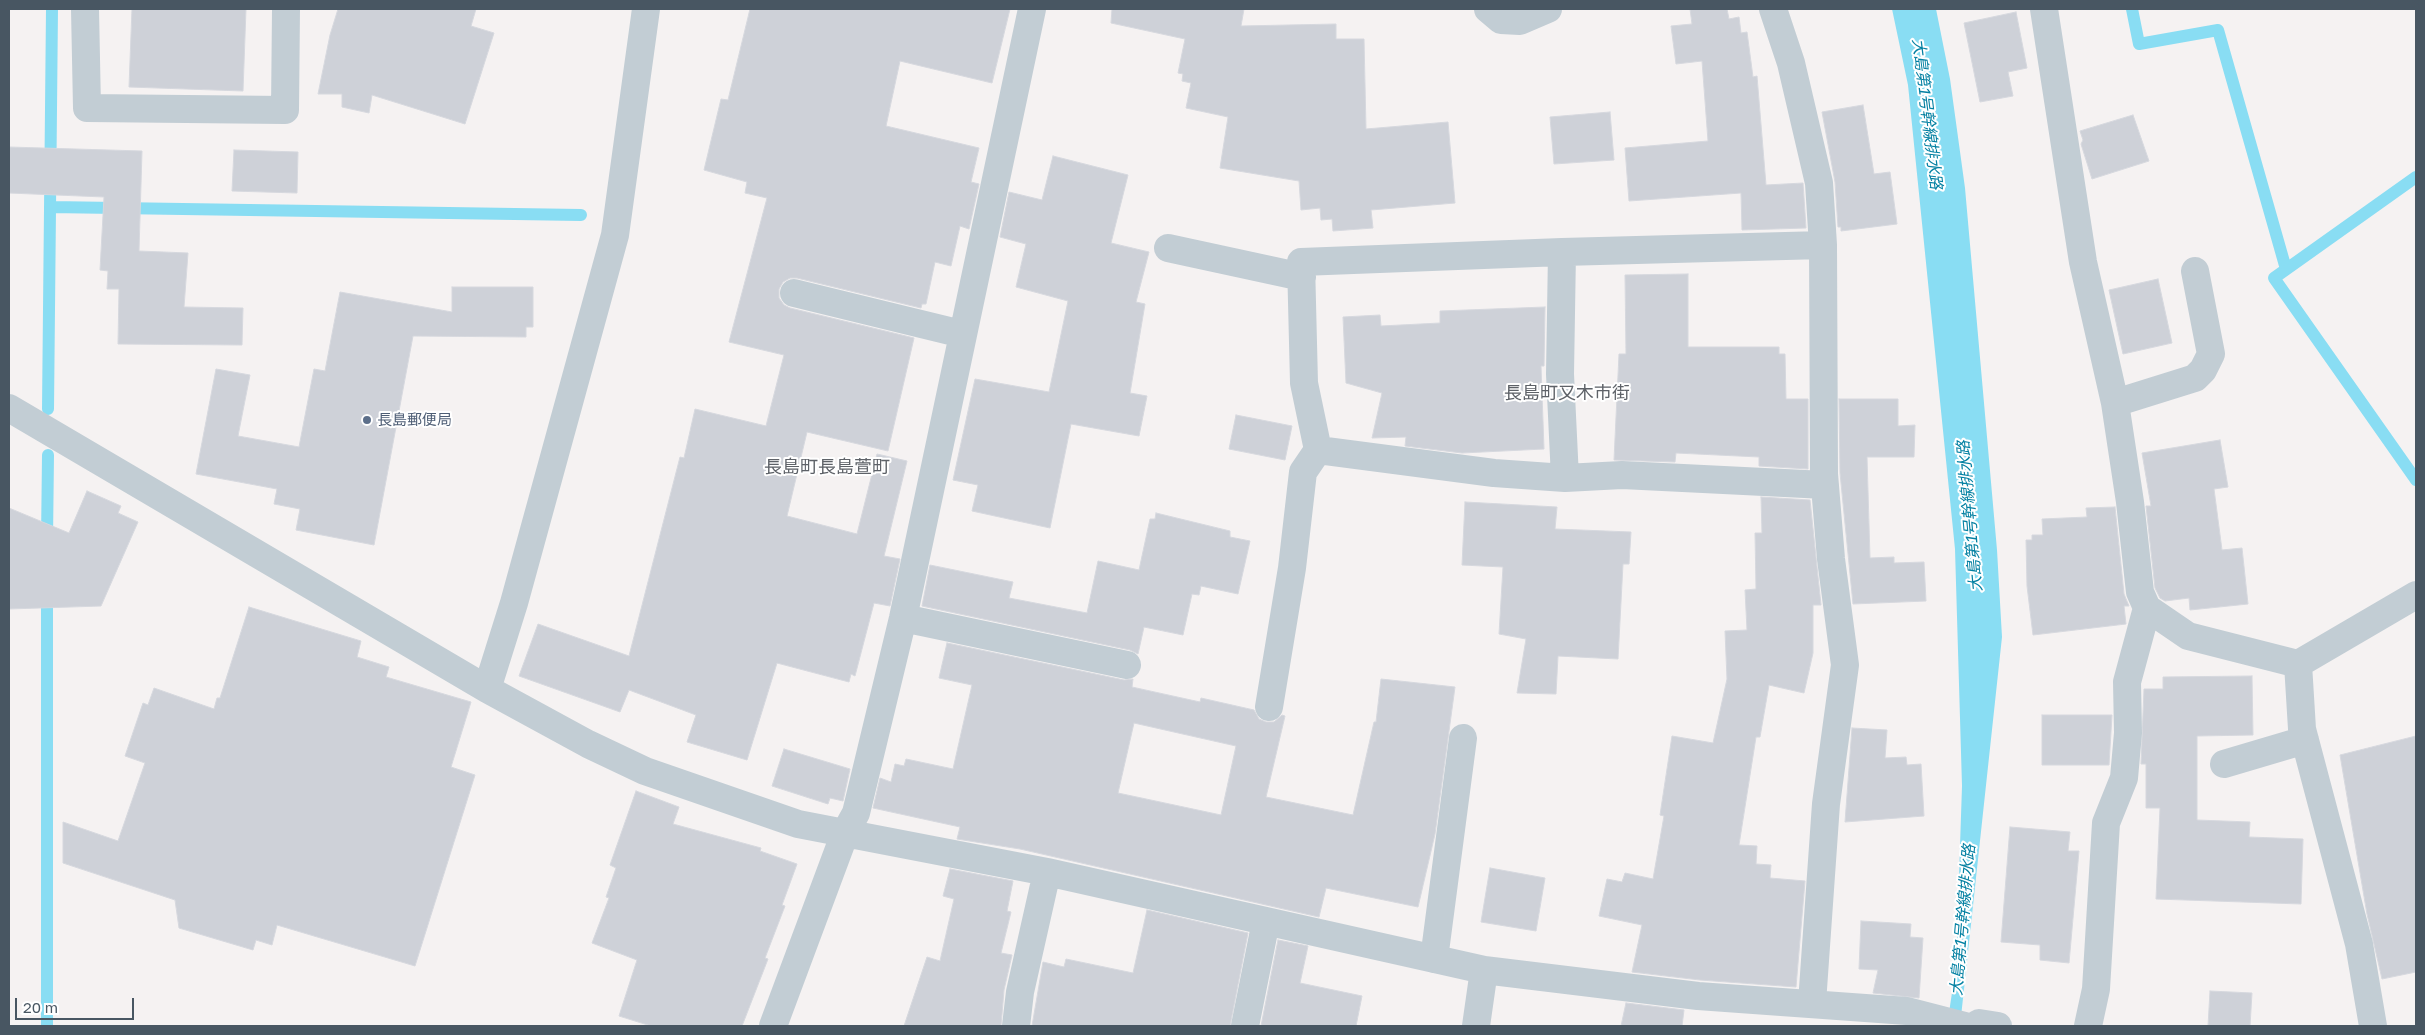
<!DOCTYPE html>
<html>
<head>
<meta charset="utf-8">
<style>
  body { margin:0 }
  #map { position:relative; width:2425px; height:1035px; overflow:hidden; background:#f5f2f2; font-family:"Golos Text",sans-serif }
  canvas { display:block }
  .frame { position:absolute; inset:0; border:10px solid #485662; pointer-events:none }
  .scale { position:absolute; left:15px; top:998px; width:119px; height:22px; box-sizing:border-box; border:2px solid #485662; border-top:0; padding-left:6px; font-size:15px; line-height:18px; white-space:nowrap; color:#485662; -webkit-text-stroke:4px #fff; paint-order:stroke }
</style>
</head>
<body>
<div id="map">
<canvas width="2425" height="1035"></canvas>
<div class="frame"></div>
<div class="scale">20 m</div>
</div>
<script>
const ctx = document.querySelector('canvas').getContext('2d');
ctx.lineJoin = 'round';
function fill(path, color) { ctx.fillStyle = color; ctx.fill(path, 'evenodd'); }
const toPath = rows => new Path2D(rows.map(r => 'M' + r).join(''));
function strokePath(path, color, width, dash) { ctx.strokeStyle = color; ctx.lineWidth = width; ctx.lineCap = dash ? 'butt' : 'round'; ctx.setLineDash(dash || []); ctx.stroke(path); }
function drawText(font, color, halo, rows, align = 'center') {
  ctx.font = font + ' "Golos Text","Noto Sans JP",sans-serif'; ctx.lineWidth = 4; ctx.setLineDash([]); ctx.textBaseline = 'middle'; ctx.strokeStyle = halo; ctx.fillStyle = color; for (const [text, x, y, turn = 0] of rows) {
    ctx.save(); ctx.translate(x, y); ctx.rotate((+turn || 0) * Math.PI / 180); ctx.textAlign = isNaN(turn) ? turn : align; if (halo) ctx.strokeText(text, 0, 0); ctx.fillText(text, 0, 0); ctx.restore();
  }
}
const water = toPath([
  [1892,9,1936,9,1950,79,1965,188,1997,550,2002,637,1960,1026,1947,1026,1956,966,1962,786,1955,549,1908,85]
]);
const stream = toPath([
  [2132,9,2139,44,2218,30,2286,269],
  [2416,177,2274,278,2416,480],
  [50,207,581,215],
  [48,409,52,9],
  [47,540,48,455],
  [47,1026,47,590]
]);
const building = toPath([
  [132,9,246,9,243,91,129,87,132,9],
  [338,9,476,9,471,26,494,33,465,124,372,95,369,113,342,107,342,94,318,94,330,35,338,9],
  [750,9,1010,9,992,83,900,61,886,126,979,148,971,182,979,184,969,229,960,226,951,266,935,262,926,304,922,304,921,308,797,278,790,278,783,282,779,289,779,298,784,305,790,308,914,338,888,451,807,432,787,516,857,534,877,454,907,461,884,556,900,559,890,606,874,603,855,676,851,674,849,682,777,663,747,760,687,742,696,715,629,690,620,712,519,676,538,624,629,656,680,457,684,458,695,409,766,426,784,355,729,342,767,198,745,193,747,182,704,170,721,99,728,100,750,9],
  [1112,9,1244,9,1241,26,1336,24,1336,39,1364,39,1366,129,1448,122,1455,203,1371,210,1373,228,1333,231,1332,219,1321,220,1320,208,1301,210,1299,181,1220,168,1228,117,1186,108,1191,83,1182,81,1183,74,1178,73,1185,39,1111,23,1112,9],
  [1690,9,1727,9,1729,19,1739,17,1741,33,1747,32,1753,77,1757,76,1766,185,1803,183,1806,228,1742,230,1741,193,1629,201,1625,148,1708,141,1702,61,1676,64,1671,26,1692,24,1690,9],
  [2016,12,2027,68,2008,72,2013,96,1980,102,1964,23,2016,12],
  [1863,105,1874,174,1890,172,1897,224,1841,231,1841,227,1838,227,1835,182,1822,112,1863,105],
  [1610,112,1614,160,1554,164,1550,117,1610,112],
  [2133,115,2149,161,2092,179,2081,144,2083,140,2080,131,2133,115],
  [9,147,142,151,139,251,188,253,184,307,243,308,242,345,118,344,119,289,107,289,108,271,100,270,104,197,9,193,9,147],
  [234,150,298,152,297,193,232,191,234,150],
  [1053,156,1128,175,1111,243,1149,252,1136,302,1145,304,1130,393,1147,396,1139,436,1071,424,1050,528,972,511,978,485,953,480,975,379,1049,392,1068,301,1016,287,1026,244,1000,237,1009,192,1042,200,1053,156],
  [1688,274,1688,347,1779,347,1779,354,1785,354,1786,399,1808,399,1808,469,1759,466,1759,457,1676,453,1675,462,1614,460,1619,354,1626,354,1625,275,1688,274],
  [2158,279,2172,343,2123,354,2109,290,2158,279],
  [452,287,533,287,533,327,526,327,526,337,413,336,374,545,296,530,300,509,274,504,277,489,196,474,216,369,250,375,238,436,299,447,314,369,325,371,340,292,452,312,452,287],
  [1545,307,1544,366,1541,366,1544,449,1462,453,1405,446,1406,437,1372,438,1382,393,1346,383,1343,317,1380,315,1381,326,1440,323,1440,311,1545,307],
  [1839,399,1898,399,1898,426,1915,425,1914,457,1867,457,1870,558,1894,557,1894,563,1924,562,1926,601,1853,604,1840,473,1839,399],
  [1236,415,1292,426,1285,460,1229,449,1236,415],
  [2220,440,2228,487,2214,489,2222,550,2242,548,2248,604,2190,610,2189,598,2165,601,2160,598,2155,588,2146,506,2151,506,2142,453,2220,440],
  [87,491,121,506,118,513,138,522,101,606,9,609,9,508,69,533,87,491],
  [1761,497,1810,500,1821,605,1813,605,1813,653,1804,693,1769,685,1760,737,1756,737,1739,845,1757,846,1756,864,1771,865,1770,878,1805,881,1796,987,1700,980,1632,972,1642,925,1599,916,1607,879,1622,882,1625,873,1653,879,1664,816,1660,815,1672,736,1713,743,1727,679,1725,631,1747,630,1745,590,1756,589,1755,533,1762,533,1761,497],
  [1465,502,1557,507,1555,529,1631,532,1629,564,1623,564,1618,659,1558,656,1556,694,1517,693,1526,639,1499,634,1503,567,1462,565,1465,502],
  [2115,507,2124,594,2129,606,2124,606,2126,624,2033,635,2027,586,2026,540,2032,540,2032,535,2043,535,2042,519,2087,517,2086,508,2115,507],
  [1156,513,1230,531,1230,537,1250,541,1238,594,1201,586,1199,595,1192,594,1183,635,1144,627,1138,654,1130,650,922,606,930,565,1013,582,1009,598,1087,613,1098,561,1139,570,1150,519,1155,519,1156,513],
  [249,607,361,641,357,657,389,667,386,677,471,702,451,767,475,775,415,966,277,925,272,945,256,940,253,950,179,928,175,900,63,863,63,822,118,841,145,763,125,756,143,703,148,705,154,688,214,709,217,698,220,698,249,607],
  [947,643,1124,680,1133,679,1132,687,1200,702,1201,698,1254,710,1259,719,1266,722,1274,722,1282,715,1285,716,1266,797,1353,815,1374,722,1376,722,1381,679,1455,687,1435,834,1418,907,1326,888,1319,917,1020,849,957,839,960,827,873,808,880,778,891,782,895,764,904,766,906,759,953,769,972,685,939,678,947,643],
  [1134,723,1236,746,1221,815,1118,793,1134,723],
  [2252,676,2253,735,2197,736,2197,820,2250,822,2249,837,2303,839,2301,904,2156,899,2160,808,2146,808,2146,764,2141,764,2144,689,2163,689,2163,677,2252,676],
  [2042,715,2112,715,2109,765,2042,765,2042,715],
  [1852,728,1887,730,1885,758,1906,757,1907,765,1921,764,1924,816,1845,822,1852,728],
  [2416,736,2416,972,2382,979,2367,914,2340,755,2416,736],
  [784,749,850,769,843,801,830,798,828,804,772,786,784,749],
  [636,791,679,807,673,824,761,848,760,851,797,864,782,905,785,906,765,958,768,959,742,1026,651,1026,619,1016,637,960,592,943,609,898,606,897,616,868,610,865,636,791],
  [2010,827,2070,832,2068,851,2079,851,2069,963,2040,960,2040,945,2001,942,2010,827],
  [1490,868,1545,878,1536,931,1481,922,1490,868],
  [950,869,1013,881,1007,911,1011,912,1001,953,1012,955,1004,990,1001,1026,904,1026,927,957,940,961,954,899,943,896,950,869],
  [1147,910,1248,933,1230,1026,1032,1026,1043,962,1064,967,1066,959,1133,973,1147,910],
  [1861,921,1911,924,1910,937,1923,938,1919,998,1873,993,1878,970,1859,969,1861,921],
  [1278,940,1308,946,1300,983,1362,996,1356,1026,1261,1026,1278,940],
  [2210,991,2252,993,2250,1026,2208,1026,2210,991],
  [1626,1003,1684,1010,1682,1026,1621,1026,1626,1003]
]);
const minor = toPath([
  [85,9,87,108,285,110,286,9],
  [1488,9,1501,20,1520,21,1548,9],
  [1773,9,1791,63,1819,183,1823,245,1824,474,1831,559,1845,665,1826,804,1812,1003],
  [2044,9,2083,262,2115,403,2130,502,2140,592,2147,608,2127,682,2128,733,2124,778,2106,823,2096,989,2088,1026],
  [1168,248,1302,277],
  [1562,252,1560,374,1565,478,1494,473,1318,450,1304,383,1301,262,1562,252,1823,245],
  [794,293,962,334],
  [2115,403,2195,378,2203,370,2211,354,2195,271],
  [9,408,487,689,588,744,645,771,798,824,1047,872,1484,970,1698,996,1907,1011,1965,1026],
  [1565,478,1622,475,1825,485],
  [2147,608,2188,636,2298,664,2302,729,2359,944,2373,1026],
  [903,618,1127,665],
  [2298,664,2416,595],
  [487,689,514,603,615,235,646,9],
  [1269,707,1292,568,1303,472,1318,450],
  [2224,764,2305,740],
  [1434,959,1463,738],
  [773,1026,845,833,856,813,903,618,1032,9],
  [1016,1026,1020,992,1047,872],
  [1245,1026,1266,921],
  [1476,1026,1484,970],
  [1975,1026,1979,1023,1998,1026]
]);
const markers = [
  [367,420,5,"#5c6f8a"]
];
const serviceNames = [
  ["長島郵便局",377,420]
];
const waterNames = [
  ["大島第1号幹線排水路",1927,114,83],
  ["大島第1号幹線排水路",1970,516,-95],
  ["大島第1号幹線排水路",1963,920,-85]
];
const quarterNames = [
  ["長島町又木市街",1567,393],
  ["長島町長島萱町",827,467]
];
fill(water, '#89ddf3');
strokePath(stream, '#89ddf3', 12);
fill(building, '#ced1d8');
strokePath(building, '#d6d8de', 1);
strokePath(minor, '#c2cdd4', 28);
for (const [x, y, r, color] of markers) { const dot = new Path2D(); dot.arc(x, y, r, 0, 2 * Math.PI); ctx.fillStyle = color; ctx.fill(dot); strokePath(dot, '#fff', 2); }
drawText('15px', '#4e5e75', '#fff', serviceNames, 'left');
drawText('italic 16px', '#0380a2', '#fff', waterNames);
drawText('18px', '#5e6268', '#fff', quarterNames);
</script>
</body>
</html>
